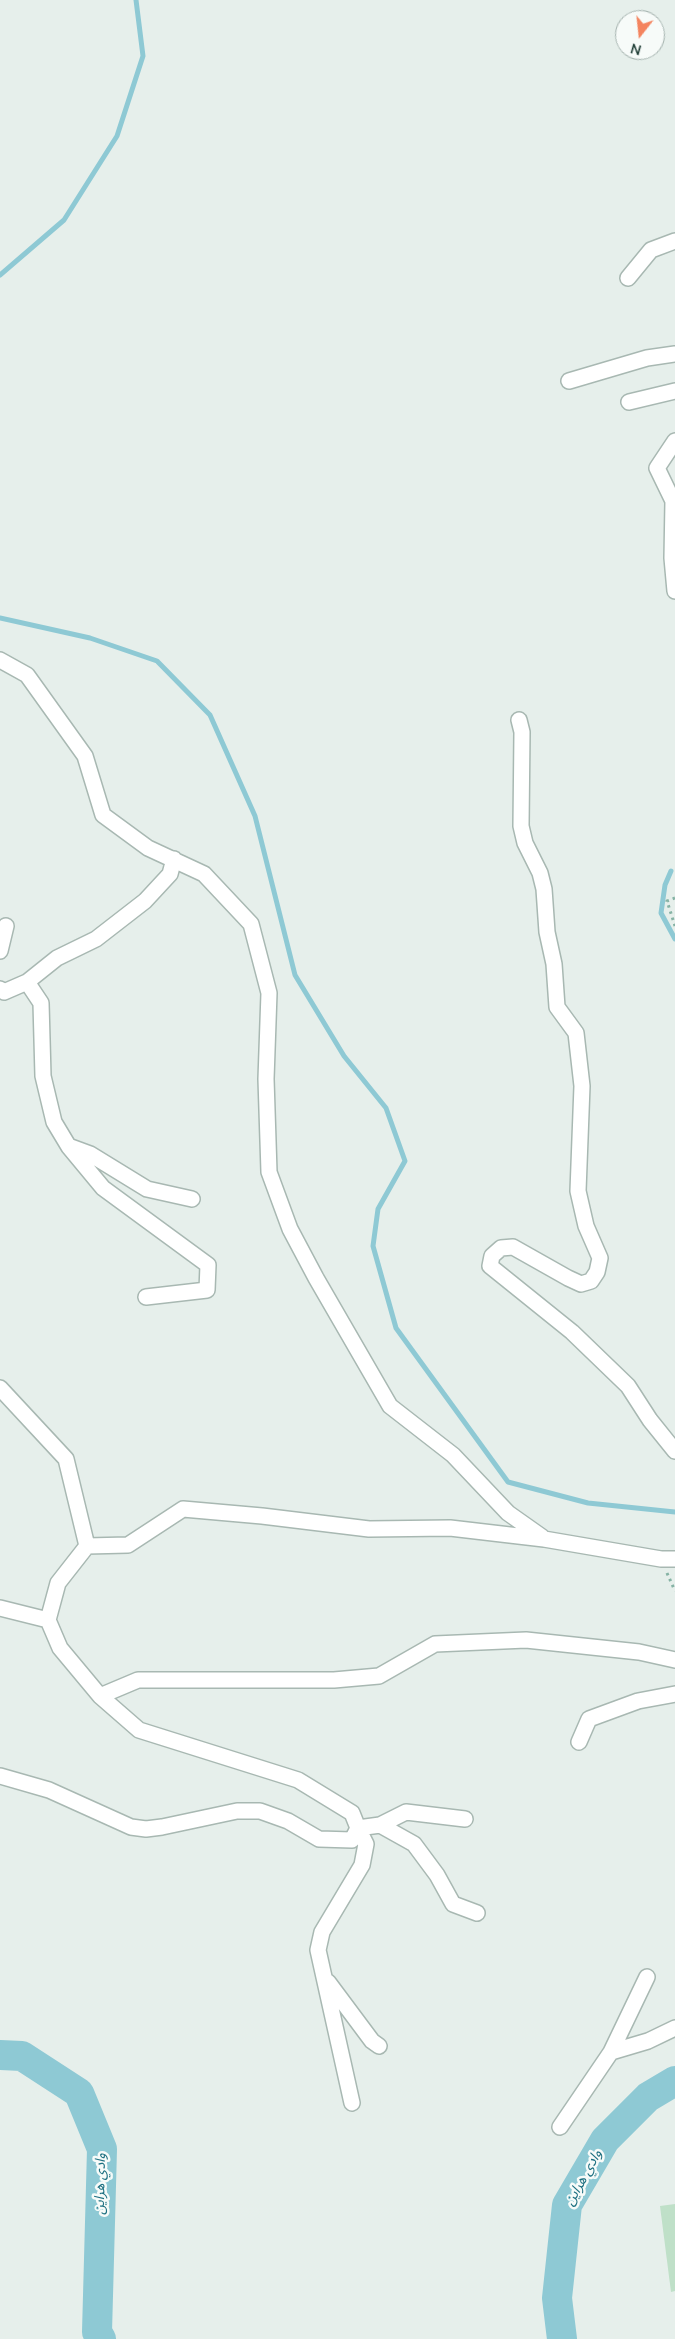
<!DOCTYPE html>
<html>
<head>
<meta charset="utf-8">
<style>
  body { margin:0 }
  #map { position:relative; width:675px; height:2339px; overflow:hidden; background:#e6efeb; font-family:"Nunito Sans",sans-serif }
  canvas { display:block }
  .north { position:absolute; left:615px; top:10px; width:50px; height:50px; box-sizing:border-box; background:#f7fbf9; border:1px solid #a3b1ad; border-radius:50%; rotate:196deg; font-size:14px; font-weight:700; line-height:20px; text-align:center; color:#24423a }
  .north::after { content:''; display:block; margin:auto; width:18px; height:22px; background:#f4845f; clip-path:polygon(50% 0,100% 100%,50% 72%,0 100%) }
</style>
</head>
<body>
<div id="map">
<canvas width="675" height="2339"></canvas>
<div class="north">N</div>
</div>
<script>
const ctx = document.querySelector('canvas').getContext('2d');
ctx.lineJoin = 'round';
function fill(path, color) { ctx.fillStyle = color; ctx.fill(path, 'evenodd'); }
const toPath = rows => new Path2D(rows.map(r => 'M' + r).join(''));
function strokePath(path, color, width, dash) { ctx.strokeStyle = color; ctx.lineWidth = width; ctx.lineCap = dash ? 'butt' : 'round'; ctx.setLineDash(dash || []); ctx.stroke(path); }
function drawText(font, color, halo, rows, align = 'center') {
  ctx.font = font + ' "Nunito Sans","Noto Sans Arabic",sans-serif'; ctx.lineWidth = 5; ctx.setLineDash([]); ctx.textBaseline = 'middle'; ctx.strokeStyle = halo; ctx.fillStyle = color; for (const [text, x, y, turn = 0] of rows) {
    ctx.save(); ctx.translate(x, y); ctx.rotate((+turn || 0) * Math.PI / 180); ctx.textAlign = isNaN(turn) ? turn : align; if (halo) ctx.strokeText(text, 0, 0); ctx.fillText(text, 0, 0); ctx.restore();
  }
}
const green = toPath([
  [675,2204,675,2291,671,2292,660,2206]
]);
const stream = toPath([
  [0,275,64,220,117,136,143,56,136,0],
  [0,618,90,638,157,661,210,715,255,816,295,975,344,1056,386,1108,405,1161,378,1209,373,1246,396,1328,508,1482,588,1503,675,1512],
  [671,871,665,885,661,913,675,939]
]);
const river = toPath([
  [0,2055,22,2056,79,2093,102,2149,97,2332,101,2339],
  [562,2339,557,2298,567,2205,605,2140,648,2097,675,2081]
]);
const path = toPath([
  [675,898,667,901,675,926],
  [667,1573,675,1591]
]);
const street = toPath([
  [628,278,651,250,675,241],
  [569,381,647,358,675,354],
  [629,402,675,391],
  [675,441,657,468,673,501,672,558,675,591],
  [0,660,27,675,85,756,103,815,148,848,204,874,251,924,269,993,266,1079,269,1172,290,1229,316,1278,390,1406,453,1455,508,1513,542,1537],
  [519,720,522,732,521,826,525,843,540,873,544,889,547,932,554,964,557,1007,576,1033,582,1086,578,1191,586,1226,600,1258,597,1272,591,1281,581,1284,568,1278,513,1247,501,1248,492,1256,490,1266,572,1332,628,1386,650,1420,675,1451],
  [0,951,6,926],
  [27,982,41,1003,43,1076,54,1122,69,1147,103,1188,208,1265,207,1290,146,1297],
  [0,989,4,992,27,982,57,958,96,939,145,901,170,874,174,859],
  [71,1147,90,1154,147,1189,192,1199],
  [0,1388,66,1459,87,1546],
  [0,1608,48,1620],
  [100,1696,138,1680,334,1680,379,1676,435,1644,526,1640,639,1652,675,1660],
  [579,1742,589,1719,638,1701,675,1694],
  [0,1776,49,1790,131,1827,146,1829,162,1827,237,1811,260,1811,288,1821,319,1839,352,1840,358,1828,352,1813,298,1780,139,1730,100,1696,60,1648,48,1620,58,1583,87,1546,128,1545,183,1509,262,1516,369,1529,450,1528,544,1539,661,1559,675,1559],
  [380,1825,406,1812,465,1819],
  [328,1982,372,2041,379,2046],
  [611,2052,647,1977],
  [352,2103,318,1950,322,1932,362,1865,366,1844,358,1828,380,1825,414,1844,437,1875,453,1904,477,1913],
  [560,2127,611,2052,648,2041,675,2028]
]);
const waterNames = [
  ["وادي هراين",584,2178,-61],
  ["وادي هراين",101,2184,-89]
];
fill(green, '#bfe0c8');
strokePath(stream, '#8ec9d4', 5);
strokePath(river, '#8ec9d4', 30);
strokePath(street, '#a8b8b2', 18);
strokePath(path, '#86b3a5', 3, [2.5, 4]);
strokePath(street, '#fff', 15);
drawText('italic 14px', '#1c6f80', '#f7fbf9', waterNames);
</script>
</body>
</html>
